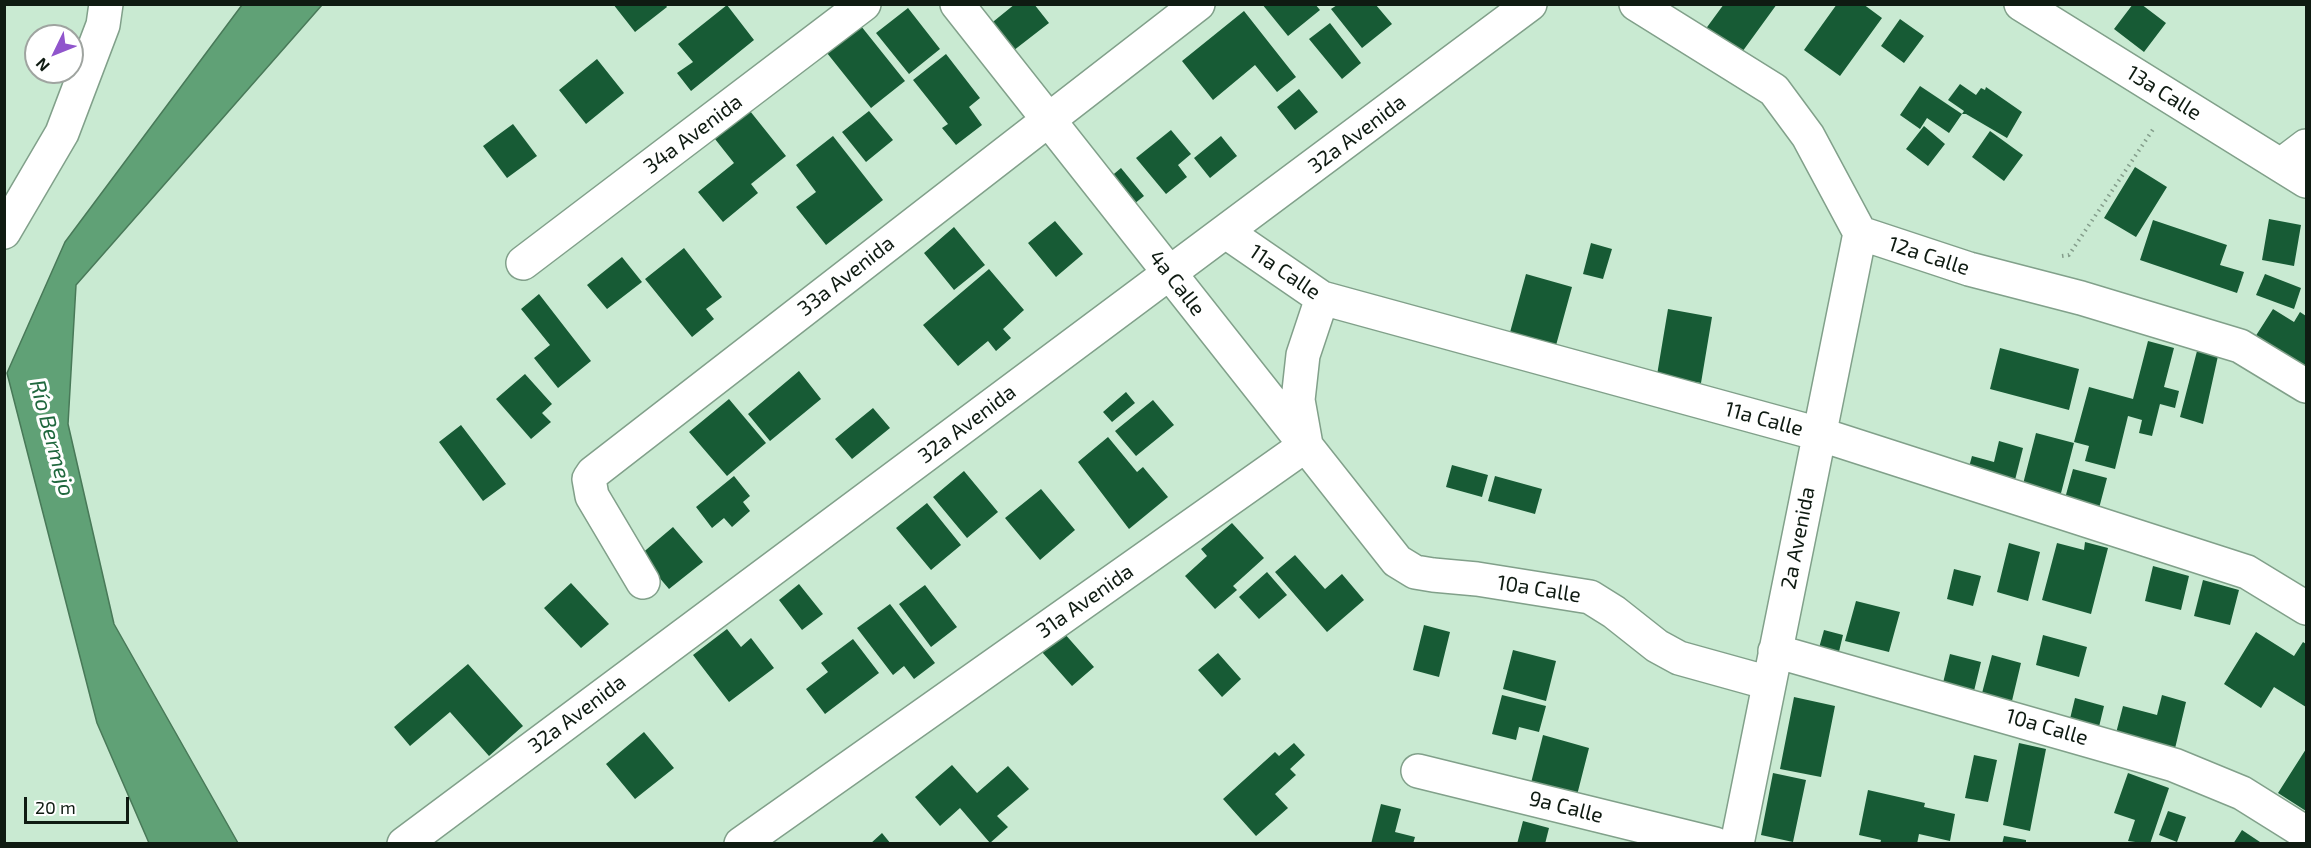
<!DOCTYPE html>
<html>
<head>
<meta charset="utf-8">
<style>
  body { margin:0 }
  #map { position:relative; width:2311px; height:848px; overflow:hidden; background:#c9ead2; font-family:"Exo 2",sans-serif }
  canvas { display:block }
  .frame { position:absolute; inset:0; border:6px solid #0f1b12; pointer-events:none }
  .north { position:absolute; left:24px; top:24px; width:60px; height:60px; box-sizing:border-box; background:#fff; border:2px solid #9fa4a0; border-radius:50%; rotate:227deg; font-size:16px; font-weight:700; line-height:24px; text-align:center; color:#0f1b12 }
  .north::after { content:''; display:block; margin:auto; width:21px; height:27px; background:#9055cc; clip-path:polygon(50% 0,100% 100%,50% 72%,0 100%) }
  .scale { position:absolute; left:24px; top:797px; width:105px; height:27px; box-sizing:border-box; border:3px solid #0f1b12; border-top:0; padding-left:8px; font-size:18px; line-height:21px; white-space:nowrap; color:#0f1b12; -webkit-text-stroke:4px #fff; paint-order:stroke }
</style>
</head>
<body>
<div id="map">
<canvas width="2311" height="848"></canvas>
<div class="frame"></div>
<div class="north">N</div>
<div class="scale">20 m</div>
</div>
<script>
const ctx = document.querySelector('canvas').getContext('2d');
ctx.lineJoin = 'round';
function fill(path, color) { ctx.fillStyle = color; ctx.fill(path, 'evenodd'); }
const toPath = rows => new Path2D(rows.map(r => 'M' + r).join(''));
function strokePath(path, color, width, dash) { ctx.strokeStyle = color; ctx.lineWidth = width; ctx.lineCap = dash ? 'butt' : 'round'; ctx.setLineDash(dash || []); ctx.stroke(path); }
function drawText(font, color, halo, rows, align = 'center') {
  ctx.font = font + ' "Exo 2",sans-serif'; ctx.lineWidth = 6; ctx.setLineDash([]); ctx.textBaseline = 'middle'; ctx.strokeStyle = halo; ctx.fillStyle = color; for (const [text, x, y, turn = 0] of rows) {
    ctx.save(); ctx.translate(x, y); ctx.rotate((+turn || 0) * Math.PI / 180); ctx.textAlign = isNaN(turn) ? turn : align; if (halo) ctx.strokeText(text, 0, 0); ctx.fillText(text, 0, 0); ctx.restore();
  }
}
const water = toPath([
  [242,5,322,5,76,285,68,424,114,624,238,843,149,843,97,723,7,373,65,242,242,5]
]);
const building = toPath([
  [613,4,665,4,667,7,635,32],
  [1015,4,1034,4,1049,23,1000,61,978,34],
  [1262,4,1315,4,1320,10,1288,36],
  [1724,4,1777,4,1737,59,1702,34],
  [1837,4,1863,4,1882,18,1840,76,1804,50],
  [2133,4,2141,4,2166,23,2144,52,2114,29],
  [727,5,754,40,691,91,677,73,693,62,678,44],
  [1337,5,1376,5,1392,24,1362,48,1331,9],
  [908,8,940,49,909,74,876,33],
  [1244,11,1296,77,1277,92,1255,65,1213,100,1182,61],
  [853,16,905,81,871,108,819,43],
  [1900,19,1924,36,1904,63,1881,46],
  [1330,23,1361,63,1342,79,1309,39],
  [946,54,980,98,969,107,982,125,956,145,942,128,948,124,913,80],
  [597,59,624,93,586,124,559,90],
  [1960,84,1976,95,1981,88,1985,90,1986,87,2022,112,2007,138,1966,114,1962,114,1949,133,1927,118,1920,129,1900,115,1920,86,1962,114,1964,111,1948,100],
  [1299,89,1318,112,1295,130,1277,107],
  [750,111,786,156,751,184,758,193,723,222,698,192,734,163,715,139],
  [869,111,893,140,866,162,842,132],
  [513,124,537,156,507,178,483,146],
  [1924,126,1945,144,1928,166,1906,149],
  [1171,130,1191,154,1178,165,1187,177,1166,194,1136,158],
  [1990,131,2023,155,2004,181,1972,157],
  [833,136,883,200,826,245,796,207,816,192,796,165],
  [1221,136,1237,156,1210,178,1194,158],
  [2135,167,2167,187,2136,237,2104,218],
  [1121,168,1144,196,1124,212,1102,184],
  [2269,219,2301,225,2294,266,2262,260],
  [2153,220,2227,245,2220,265,2244,272,2237,293,2140,260],
  [1055,221,1083,254,1056,277,1028,243],
  [954,227,985,265,954,290,924,253],
  [1591,243,1612,249,1603,279,1583,274],
  [684,248,722,297,706,309,714,319,692,337,645,279],
  [622,257,642,282,607,309,587,285],
  [989,269,1024,310,1003,329,1011,338,996,351,988,341,958,366,923,325],
  [1526,274,1572,287,1555,349,1509,336],
  [2265,274,2301,288,2294,309,2256,295],
  [539,294,591,361,558,388,534,358,550,345,521,309],
  [1668,309,1712,317,1701,383,1657,375],
  [2273,309,2294,322,2300,312,2306,316,2306,385,2248,348],
  [2148,341,2174,348,2164,387,2179,391,2175,408,2160,404,2152,436,2139,433,2142,420,2128,416,2115,469,2085,461,2089,446,2074,442,2089,387,2133,399],
  [2000,348,2079,369,2069,410,1990,389],
  [2197,351,2218,356,2203,424,2180,417],
  [799,371,821,399,770,441,748,414],
  [525,374,552,404,542,413,551,422,531,439,496,399],
  [1126,392,1135,403,1112,422,1103,412],
  [729,399,766,443,727,476,689,432],
  [1153,400,1174,425,1136,456,1115,431],
  [873,408,890,428,852,459,835,439],
  [461,425,506,484,483,501,439,442],
  [2036,433,2074,443,2060,497,2022,488],
  [1108,437,1137,472,1143,467,1168,497,1129,529,1078,462],
  [1999,441,2023,448,2015,480,1967,474,1972,456,1994,462],
  [1452,465,1488,475,1482,497,1446,487],
  [2073,469,2107,478,2098,512,2064,502],
  [964,471,998,512,967,538,933,497],
  [734,476,750,496,743,502,750,511,732,527,724,518,712,528,696,507],
  [1495,476,1542,489,1535,514,1488,501],
  [1041,489,1075,530,1040,560,1005,518],
  [927,503,961,545,931,570,896,528],
  [1232,523,1264,558,1233,586,1237,590,1215,609,1185,576,1207,556,1201,549],
  [673,527,703,562,669,589,640,555],
  [2085,542,2108,548,2091,614,2042,600,2057,543,2084,550],
  [2009,543,2040,552,2028,601,1997,592],
  [1295,555,1325,589,1342,574,1364,600,1327,632,1275,572],
  [2153,566,2189,576,2181,610,2145,601],
  [1954,569,1981,576,1973,606,1947,599],
  [1267,572,1287,595,1259,619,1239,597],
  [2203,580,2239,590,2230,625,2194,616],
  [571,583,609,624,581,648,544,608],
  [799,584,823,614,802,630,779,600],
  [925,585,957,627,931,647,899,604],
  [1856,601,1900,612,1889,652,1845,641],
  [890,604,935,663,914,679,904,666,893,675,857,628],
  [1424,625,1450,632,1439,677,1413,670],
  [727,629,741,647,751,638,774,668,729,702,693,655],
  [1824,630,1843,635,1837,660,1817,655],
  [2256,632,2294,656,2303,642,2306,644,2306,707,2274,687,2261,708,2224,684],
  [1064,633,1094,667,1072,686,1042,652],
  [2043,635,2087,647,2079,677,2036,665],
  [853,639,879,673,825,714,806,689,828,672,821,663],
  [1513,650,1556,661,1546,701,1503,689],
  [1218,653,1241,679,1222,697,1198,670],
  [1950,654,1981,662,1974,691,1943,683],
  [1992,655,2021,663,2011,705,1981,697],
  [468,664,523,726,489,756,450,712,410,746,394,727],
  [1502,695,1546,706,1539,732,1519,727,1516,740,1492,734],
  [2162,695,2186,702,2173,757,2114,741,2123,706,2157,715],
  [1794,697,1835,706,1821,777,1780,769],
  [2075,698,2104,706,2098,731,2069,723],
  [644,732,674,768,635,799,606,764],
  [1543,735,1589,748,1575,803,1529,791],
  [1294,743,1305,755,1290,769,1296,775,1275,794,1288,808,1256,836,1223,799,1275,752,1279,756],
  [2019,743,2046,749,2030,831,2003,825],
  [2306,749,2306,811,2278,793],
  [1974,755,1997,760,1988,802,1965,798],
  [952,765,977,793,1008,766,1029,789,997,816,1008,827,990,843,960,808,940,826,915,797],
  [1773,773,1806,780,1793,842,1761,835],
  [2128,773,2169,788,2150,844,2128,841,2135,820,2114,813],
  [1868,790,1925,803,1924,807,1955,814,1950,841,1919,834,1917,844,1880,844,1881,840,1859,835],
  [1381,804,1401,809,1395,832,1415,837,1413,844,1371,844],
  [2168,811,2186,817,2177,842,2159,835],
  [1523,821,1549,828,1545,844,1517,844],
  [2242,830,2263,844,2233,844],
  [882,833,891,844,870,844],
  [2004,836,2026,840,2026,844,2002,844]
]);
const path = toPath([
  [2062,256,2069,255,2154,128]
]);
const street = toPath([
  [957,4,1397,561,1415,572,1433,575,1477,579,1590,597,1614,612,1657,646,1679,658,1769,683],
  [1636,4,1774,90,1808,136,1860,233,1969,269,2081,298,2240,346,2306,386],
  [2021,4,2306,181],
  [2281,165,2306,146],
  [4,232,62,133,103,25,106,4],
  [1226,232,1322,298,1819,434,2247,572,2306,608],
  [523,263,864,4],
  [643,582,592,496,589,479,593,473,1198,4],
  [1775,651,2174,765,2242,793,2306,833],
  [1418,771,1715,844],
  [404,844,1530,4],
  [741,844,1306,445,1298,400,1303,355,1322,298],
  [1737,844,1860,233]
]);
const streetNames = [
  ["13a Calle",2164,93,32],
  ["34a Avenida",693,134,-37],
  ["32a Avenida",1357,134,-37],
  ["12a Calle",1929,256,18],
  ["11a Calle",1285,272,34],
  ["33a Avenida",846,276,-38],
  ["4a Calle",1177,283,52],
  ["11a Calle",1764,419,15],
  ["32a Avenida",967,424,-37],
  ["2a Avenida",1798,538,-79],
  ["10a Calle",1539,589,9],
  ["31a Avenida",1085,601,-35],
  ["32a Avenida",577,714,-37],
  ["10a Calle",2047,727,16],
  ["9a Calle",1566,807,14]
];
const waterNames = [
  ["Río Bermejo",52,438,75]
];
fill(water, '#60a176');
strokePath(water, '#487958', 1.5);
fill(building, '#175b35');
strokePath(street, '#81a08a', 36);
strokePath(path, '#849d8b', 4, [1.5, 4.5]);
strokePath(street, '#fff', 33);
drawText('21px', '#0f1b12', '#fff', streetNames);
drawText('italic 22px', '#20683e', '#fff', waterNames);
</script>
</body>
</html>
